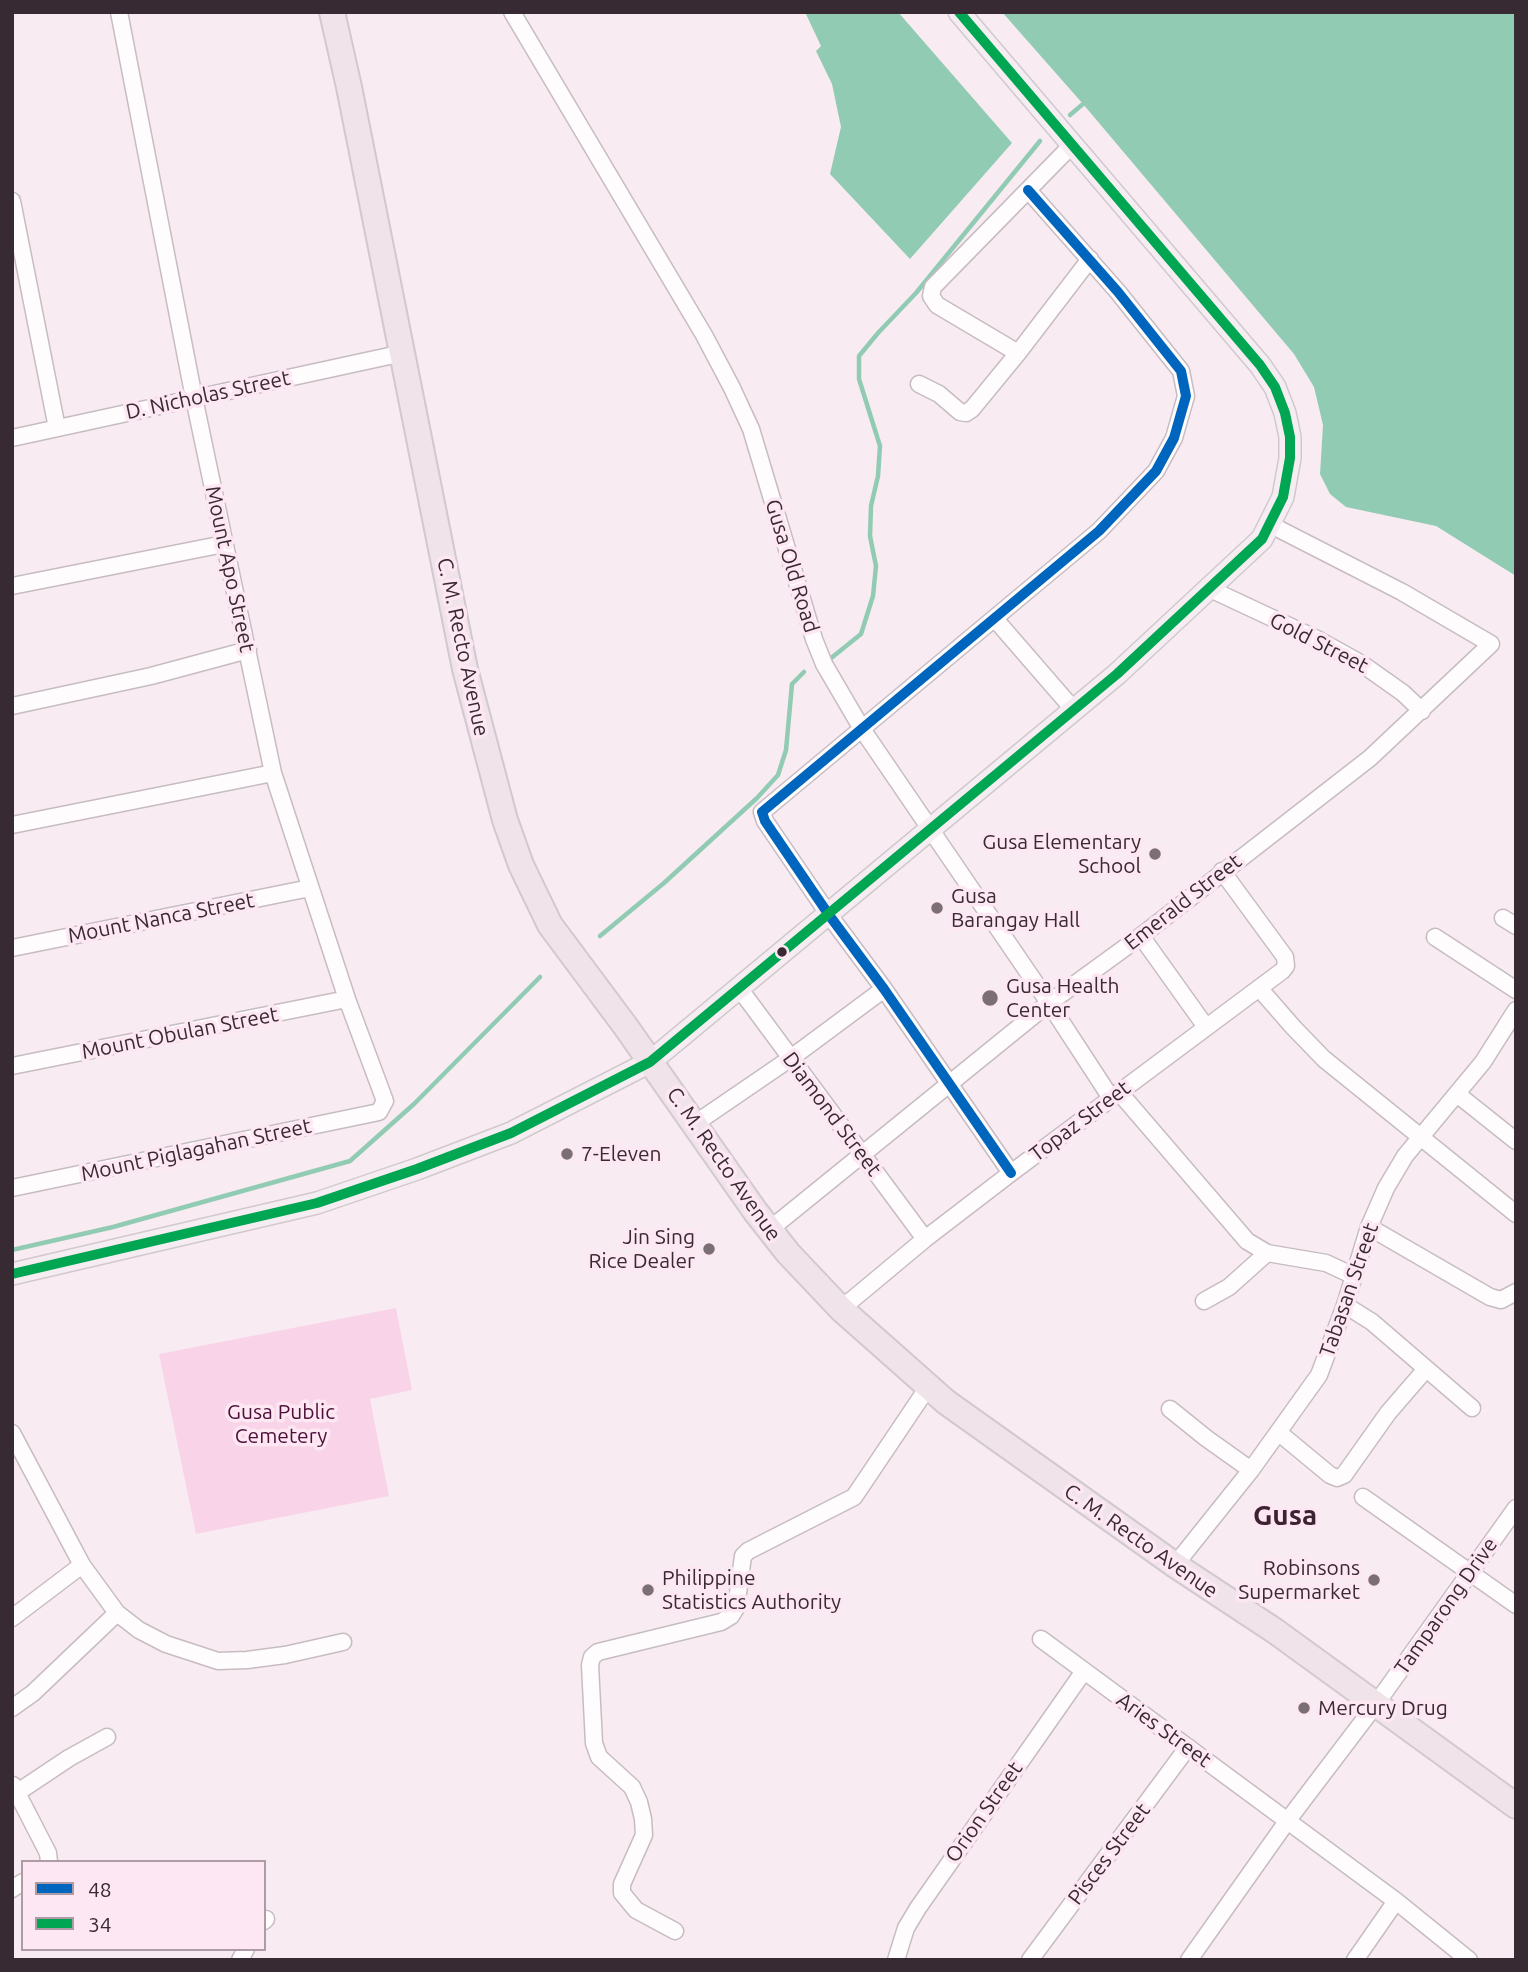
<!DOCTYPE html>
<html>
<head>
<meta charset="utf-8">
<style>
  body { margin:0 }
  #map { position:relative; width:1528px; height:1972px; overflow:hidden; background:#f8ecf2; font-family:Ubuntu,sans-serif }
  canvas { display:block }
  .frame { position:absolute; inset:0; border:14px solid #382a32; pointer-events:none }
  .legend { position:absolute; left:21px; top:1860px; width:245px; height:91px; box-sizing:border-box; background:#fde7f3; border:2px solid #ae9ba6; margin:0; padding:9px 12px; list-style:none; font-size:21px; color:#382a32 }
  .legend li { display:flex; align-items:center; gap:14px; height:35px }
  .legend b { width:35px; border:2px solid #ae9ba6 }
</style>
</head>
<body>
<div id="map">
<canvas width="1528" height="1972"></canvas>
<div class="frame"></div>
<ul class="legend">
<li><b style="height:9px;background:#0065bd"></b>48</li>
<li><b style="height:9px;background:#00a651"></b>34</li>
</ul>
</div>
<script>
const ctx = document.querySelector('canvas').getContext('2d');
ctx.lineJoin = 'round';
function fill(path, color) { ctx.fillStyle = color; ctx.fill(path, 'evenodd'); }
const toPath = rows => new Path2D(rows.map(r => 'M' + r).join(''));
function strokePath(path, color, width, dash) { ctx.strokeStyle = color; ctx.lineWidth = width; ctx.lineCap = dash ? 'butt' : 'round'; ctx.setLineDash(dash || []); ctx.stroke(path); }
function drawText(font, color, halo, rows, align = 'center') {
  ctx.font = font + ' Ubuntu,sans-serif'; ctx.lineWidth = 7; ctx.setLineDash([]); ctx.textBaseline = 'middle'; ctx.strokeStyle = halo; ctx.fillStyle = color; for (const [text, x, y, turn = 0] of rows) {
    ctx.save(); ctx.translate(x, y); ctx.rotate((+turn || 0) * Math.PI / 180); ctx.textAlign = isNaN(turn) ? turn : align; if (halo) ctx.strokeText(text, 0, 0); ctx.fillText(text, 0, 0); ctx.restore();
  }
}
const green = toPath([
  [396,1308,412,1390,370,1399,389,1496,196,1534,159,1354]
]);
const water = toPath([
  [805,12,898,12,1012,143,910,259,830,174,841,127,832,84,816,51,821,46],
  [1002,12,1516,12,1516,576,1436,526,1346,507,1330,494,1320,474,1323,425,1314,387,1294,354,1083,104]
]);
const stream = toPath([
  [1070,115,1083,104],
  [830,659,861,634,873,596,876,566,870,536,871,506,878,476,880,446,859,379,859,356,878,333,916,293,1040,141],
  [600,936,664,883,757,798,778,775,786,750,792,684,804,672],
  [12,1250,113,1227,350,1161,414,1104,540,977]
]);
const minor = toPath([
  [512,12,704,335,732,388,751,429,814,639,824,664,862,729,1049,1003,1111,1098],
  [12,201,57,428],
  [1018,353,937,305,931,296,933,287,1072,145],
  [919,384,939,394,960,412,966,413,972,409,1018,353,1090,259],
  [12,438,403,353],
  [12,586,224,544],
  [1208,588,1317,639,1362,664,1403,693,1422,711],
  [995,619,1073,709],
  [12,706,151,676,248,650],
  [12,825,273,773],
  [1503,918,1516,926],
  [1141,936,1206,1027],
  [1435,937,1516,990],
  [12,948,310,888],
  [739,988,925,1239],
  [1259,988,1293,1027,1324,1059,1516,1214],
  [12,1066,347,999],
  [1119,1092,1247,1241,1267,1253,1326,1263,1354,1276],
  [1457,1094,1516,1141],
  [693,1125,791,1058,884,989],
  [1011,1173,884,989,829,915,765,821,762,812,1099,531,1156,471,1174,438,1186,396,1181,371,1118,292,1028,190],
  [12,1188,379,1112,385,1101,347,999,273,773,194,398,119,12],
  [1369,1227,1490,1297,1501,1300,1516,1292],
  [769,1230,1049,1003,1141,936,1370,758,1491,644,1402,592,1271,525],
  [1204,1301,1229,1287,1267,1253],
  [1345,1305,1372,1322,1472,1408],
  [841,1309,925,1239,1011,1173,1282,971,1286,966,1285,957,1222,871],
  [1170,1409,1206,1438,1251,1470],
  [1278,1432,1330,1475,1337,1478,1344,1475,1388,1413,1426,1369],
  [12,1433,82,1565,117,1613,33,1693,12,1708],
  [1363,1497,1516,1605],
  [1175,1565,1251,1470,1319,1375,1345,1305,1369,1227,1386,1188,1405,1156,1483,1062,1516,1010],
  [117,1613,139,1630,166,1644,218,1661,247,1660,285,1655,343,1642],
  [12,1618,82,1565],
  [1041,1639,1396,1901,1469,1960],
  [13,1785,48,1853,49,1862],
  [12,1796,69,1758,107,1737],
  [12,1889,23,1882],
  [264,1921,266,1919],
  [675,1931,636,1910,622,1893,622,1884,644,1835,643,1819,639,1802,632,1787,599,1757,594,1743,590,1665,592,1657,598,1652,721,1622,731,1616,736,1608,743,1556,748,1551,854,1497,928,1387],
  [240,1960,246,1949],
  [896,1960,906,1928,918,1908,1084,1671],
  [1030,1960,1188,1747],
  [1189,1960,1288,1820,1376,1704,1516,1508],
  [1355,1960,1396,1901]
]);
const major = toPath([
  [12,1274,317,1203,417,1169,511,1133,650,1062,1117,674,1262,539,1283,497,1290,458,1290,437,1285,413,1275,387,1260,365,959,12]
]);
const highway = toPath([
  [332,12,349,87,465,669,505,820,521,865,550,925,626,1027,755,1211,788,1253,841,1309,946,1402,1175,1565,1275,1631,1516,1806]
]);
const bus1 = toPath([
  [1011,1173,884,989,829,915,765,821,762,812,1099,531,1156,471,1174,438,1186,396,1181,371,1118,292,1028,190]
]);
const bus2 = toPath([
  [12,1274,317,1203,417,1169,511,1133,650,1062,1117,674,1262,539,1283,497,1290,458,1290,437,1285,413,1275,387,1260,365,959,12]
]);
const markers = [
  [1155,854,7,"#7b6e75"],
  [937,908,7,"#7b6e75"],
  [782,952,6,"#382a32"],
  [990,998,9,"#7b6e75"],
  [567,1154,7,"#7b6e75"],
  [709,1249,7,"#7b6e75"],
  [1374,1580,7,"#7b6e75"],
  [648,1590,7,"#7b6e75"],
  [1304,1708,7,"#7b6e75"]
];
const streetNames = [
  ["D. Nicholas Street",208,395,-12],
  ["Gusa Old Road",792,566,73],
  ["Mount Apo Street",230,569,78],
  ["Gold Street",1319,643,27],
  ["C. M. Recto Avenue",463,647,78],
  ["Emerald Street",1183,902,-38],
  ["Mount Nanca Street",161,918,-11],
  ["Mount Obulan Street",180,1033,-11],
  ["Diamond Street",832,1114,53],
  ["Topaz Street",1080,1121,-37],
  ["Mount Piglagahan Street",196,1150,-12],
  ["C. M. Recto Avenue",724,1164,55],
  ["Tabasan Street",1349,1290,-71],
  ["C. M. Recto Avenue",1141,1541,35],
  ["Tamparong Drive",1446,1606,-55],
  ["Aries Street",1164,1730,36],
  ["Orion Street",984,1812,-55],
  ["Pisces Street",1109,1854,-53]
];
const poiNames = [
  ["Gusa Elementary",1141,842,"right"],
  ["School",1141,866,"right"],
  ["Gusa",951,896],
  ["Barangay Hall",951,920],
  ["Gusa Health",1006,986],
  ["Center",1006,1010],
  ["7-Eleven",581,1154],
  ["Jin Sing",695,1237,"right"],
  ["Rice Dealer",695,1261,"right"],
  ["Robinsons",1360,1568,"right"],
  ["Supermarket",1360,1592,"right"],
  ["Philippine",662,1578],
  ["Statistics Authority",662,1602],
  ["Mercury Drug",1318,1708]
];
const parkNames = [
  ["Gusa Public",281,1412],
  ["Cemetery",281,1436]
];
const districtNames = [
  ["Gusa",1285,1516]
];
fill(green, '#f9d3e8');
fill(water, '#92cbb4');
strokePath(stream, '#92cbb4', 4.5);
strokePath(minor, '#c7bcc2', 19);
strokePath(major, '#d1c9cd', 24);
strokePath(highway, '#d1c9cd', 28);
strokePath(minor, '#fefcfd', 16);
strokePath(major, '#f5edf2', 21);
strokePath(highway, '#f0e3ea', 24);
strokePath(bus1, '#0065bd', 10);
strokePath(bus2, '#00a651', 10);
for (const [x, y, r, color] of markers) { const dot = new Path2D(); dot.arc(x, y, r, 0, 2 * Math.PI); ctx.fillStyle = color; ctx.fill(dot); strokePath(dot, '#fde7f3', 2.5); }
drawText('21px', '#382a32', '#fde7f3', streetNames);
drawText('21px', '#382a32', '#fde7f3', poiNames, 'left');
drawText('21px', '#4d0f39', '#fde7f3', parkNames);
drawText('bold 28px', '#3d2232', '#fde7f3', districtNames);
</script>
</body>
</html>
